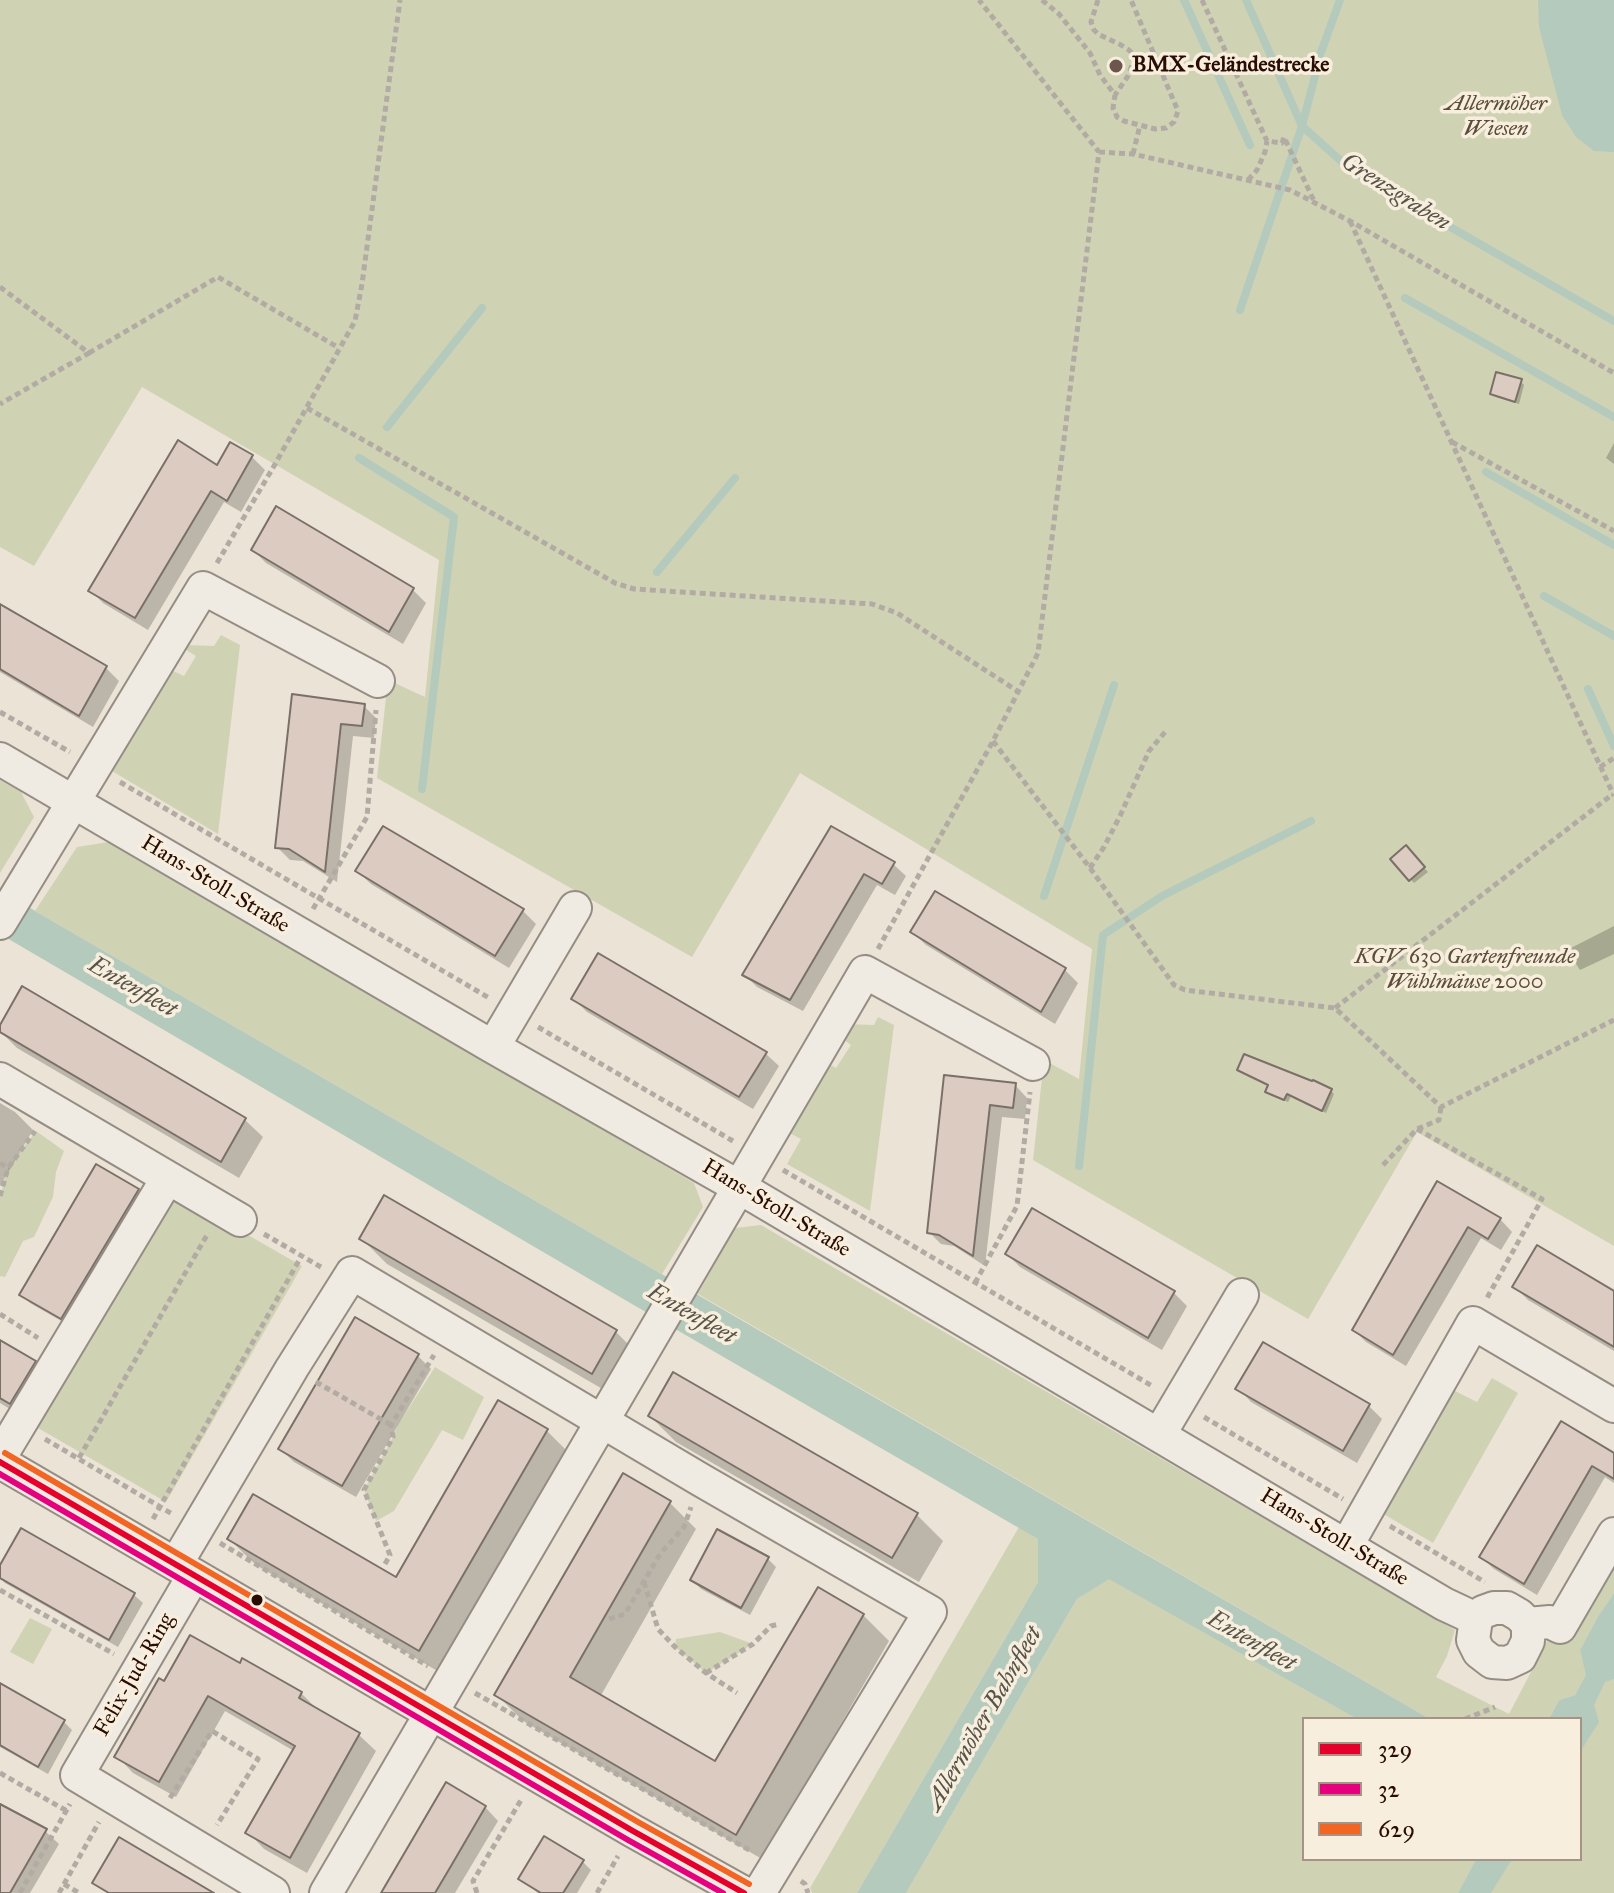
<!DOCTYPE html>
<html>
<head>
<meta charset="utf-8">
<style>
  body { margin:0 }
  #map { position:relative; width:1614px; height:1893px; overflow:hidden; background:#ebe3d5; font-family:"IM FELL Great Primer",serif }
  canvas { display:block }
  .legend { position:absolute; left:1302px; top:1717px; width:280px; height:144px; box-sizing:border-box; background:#f8eede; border:2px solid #a59486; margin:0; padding:10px 14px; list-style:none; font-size:24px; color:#290c03 }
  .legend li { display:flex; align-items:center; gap:16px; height:40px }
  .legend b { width:40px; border:2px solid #a59486 }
</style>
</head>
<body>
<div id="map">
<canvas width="1614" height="1893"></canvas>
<ul class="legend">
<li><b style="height:10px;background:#e4002b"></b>329</li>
<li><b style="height:10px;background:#e5007d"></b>32</li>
<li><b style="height:10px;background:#f26522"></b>629</li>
</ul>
</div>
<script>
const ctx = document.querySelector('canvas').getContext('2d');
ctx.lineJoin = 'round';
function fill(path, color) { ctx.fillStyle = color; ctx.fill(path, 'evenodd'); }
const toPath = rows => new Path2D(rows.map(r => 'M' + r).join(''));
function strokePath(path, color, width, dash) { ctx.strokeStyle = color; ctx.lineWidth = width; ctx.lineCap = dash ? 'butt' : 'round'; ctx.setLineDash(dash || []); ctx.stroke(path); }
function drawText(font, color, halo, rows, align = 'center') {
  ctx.font = font + ' "IM FELL Great Primer",serif'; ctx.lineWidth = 7; ctx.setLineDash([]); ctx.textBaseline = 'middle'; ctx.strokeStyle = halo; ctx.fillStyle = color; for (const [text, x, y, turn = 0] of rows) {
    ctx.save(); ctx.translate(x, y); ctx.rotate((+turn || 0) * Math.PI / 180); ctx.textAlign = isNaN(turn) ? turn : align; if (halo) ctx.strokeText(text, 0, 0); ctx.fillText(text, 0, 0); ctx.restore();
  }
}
const green = toPath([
  [0,0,1614,0,1614,1246,1417,1132,1308,1319,1033,1160,1044,1060,1079,1079,1092,949,800,773,692,957,377,778,388,680,425,697,439,560,142,387,34,566,0,547],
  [221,635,240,645,218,834,112,771,171,670,184,676,196,656,183,648,185,645,214,646],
  [0,780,21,792,34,817,0,873],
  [109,842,694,1183,703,1207,662,1274,35,911,77,847],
  [878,1017,894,1025,870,1211,787,1164,801,1139,784,1130,825,1062,836,1068,851,1045,837,1035,842,1024,874,1025],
  [36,1131,64,1151,56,1172,53,1197,34,1237,23,1241,5,1277,0,1276,0,1196,8,1168],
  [173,1192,302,1266,166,1502,38,1428],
  [761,1225,1455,1630,1447,1656,1436,1677,1509,1714,1554,1628,1614,1542,1614,1593,1597,1618,1580,1650,1587,1675,1575,1695,1559,1700,1549,1719,1430,1719,698,1294,735,1228],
  [435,1367,484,1397,463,1440,442,1430,394,1511,376,1521,364,1490,393,1437,398,1425],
  [1492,1378,1518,1393,1433,1543,1380,1512,1451,1389,1477,1402],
  [1019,1527,1038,1539,1038,1582,857,1893,812,1893,810,1888],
  [1109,1578,1357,1719,1304,1719,1304,1859,1476,1859,1458,1893,906,1893,1077,1599],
  [30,1618,52,1629,33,1664,10,1652],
  [720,1632,753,1644,706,1673,675,1647,676,1639],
  [1614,1652,1614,1893,1478,1893,1497,1859,1580,1859,1580,1719]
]);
const water = toPath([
  [1538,0,1614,0,1614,152,1594,151,1576,137,1562,115,1539,27],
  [0,888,35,911,1430,1719,1357,1719,1109,1579,1077,1599,906,1893,857,1893,1038,1582,1038,1539,632,1304,0,934],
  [1614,1593,1614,1679,1605,1682,1594,1705,1599,1722,1580,1752,1580,1719,1549,1719,1559,1700,1575,1695,1586,1675,1580,1650,1597,1618],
  [1476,1859,1512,1859,1491,1893,1458,1893]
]);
const shadow = toPath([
  [1520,381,1524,385,1519,404,1496,397,1492,393],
  [1614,443,1614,464,1606,458],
  [231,445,252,457,265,470,241,512,224,502,148,630,103,603,91,591,218,467],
  [253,550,413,590,426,603,403,644,266,563],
  [0,606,106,668,119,681,93,727,0,672],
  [294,696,364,706,376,718,374,738,353,736,337,882,303,861,290,860,277,847],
  [832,829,893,864,906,876,895,895,877,885,803,1011,757,987,745,975],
  [1406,848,1428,872,1414,883,1393,860],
  [357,871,522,910,536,924,509,968,371,884],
  [1614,926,1614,954,1580,970,1567,950],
  [912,932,1065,970,1078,983,1055,1024,926,945],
  [23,989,245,1120,263,1137,239,1178,17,1048,0,1031,0,1029],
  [574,999,765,1053,779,1066,753,1109,587,1012],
  [1239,1069,1331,1091,1334,1094,1326,1113,1291,1096,1288,1102,1271,1095,1267,1092,1269,1086,1243,1073],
  [946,1077,1015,1085,1027,1098,1025,1119,1002,1117,985,1266,954,1246,941,1244,929,1232],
  [0,1103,15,1112,33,1130,0,1186],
  [1438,1184,1500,1219,1512,1232,1501,1250,1481,1238,1406,1366,1366,1342,1354,1330],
  [137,1191,146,1200,70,1326,30,1303,21,1294],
  [1033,1211,1174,1293,1187,1306,1162,1350,1020,1267,1007,1254],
  [361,1238,616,1332,642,1358,618,1398,387,1264],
  [1515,1287,1614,1293,1614,1351,1528,1300],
  [0,1342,34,1363,52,1380,28,1420,0,1403],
  [1264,1345,1369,1406,1382,1419,1357,1463,1251,1402,1238,1388],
  [417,1355,431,1369,356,1497,294,1462,280,1449],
  [650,1416,917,1515,943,1541,919,1582,676,1442],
  [1562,1423,1614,1455,1614,1483,1605,1477,1537,1595,1494,1569,1481,1557],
  [547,1431,573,1457,446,1676,256,1565,229,1539,396,1580],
  [670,1503,696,1529,600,1697,716,1764,863,1615,889,1641,762,1859,523,1721,497,1695],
  [22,1531,134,1595,143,1603,118,1647,5,1583,0,1577,0,1569],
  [767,1558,776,1567,750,1615,701,1589,692,1580],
  [240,1665,301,1693,318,1710,359,1735,376,1751,307,1873,264,1849,248,1832,294,1751,225,1711,176,1797,133,1773,117,1756,165,1684],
  [0,1685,64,1722,72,1730,48,1774,0,1747],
  [485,1807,498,1821,455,1893,383,1893],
  [0,1810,45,1831,59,1844,30,1893,0,1893],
  [582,1861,591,1870,577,1893,538,1893,521,1879]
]);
const stream = toPath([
  [1184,0,1250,145],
  [1246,0,1302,126,1351,170,1614,321],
  [1320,55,1340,0],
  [1405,298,1614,417],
  [1240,310,1302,126,1315,76],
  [387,427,482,308],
  [359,458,454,517,422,789],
  [1486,472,1614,545],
  [657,572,735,478],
  [1544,596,1614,636],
  [1588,689,1614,746],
  [1044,896,1114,685],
  [1079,1166,1103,935,1162,896,1311,821]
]);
const building = toPath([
  [1496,372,1522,379,1515,402,1490,394,1496,372],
  [178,440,217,465,230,442,253,455,227,501,211,491,135,618,88,591,178,440],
  [276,506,414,588,389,632,251,550,276,506],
  [0,604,107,666,79,716,0,669,0,604],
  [292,694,365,704,362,726,341,724,325,872,289,849,275,848,292,694],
  [383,826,524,909,495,956,355,871,383,826],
  [831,826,895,862,882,884,864,874,790,1000,742,975,831,826],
  [1406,845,1425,867,1409,881,1390,859,1406,845],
  [935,891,1066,968,1041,1012,910,932,935,891],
  [598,953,767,1052,739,1097,571,999,598,953],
  [22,986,246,1118,221,1162,0,1032,0,1025,22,986],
  [1244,1054,1312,1081,1313,1080,1332,1089,1322,1111,1287,1094,1284,1100,1265,1092,1268,1085,1237,1070,1244,1054],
  [944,1075,1016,1083,1013,1108,990,1105,973,1256,939,1235,927,1233,944,1075],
  [96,1164,139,1189,61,1319,19,1295,96,1164],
  [1437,1181,1501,1218,1488,1239,1468,1227,1393,1355,1352,1330,1437,1181],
  [384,1195,617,1330,592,1374,359,1239,384,1195],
  [1032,1208,1175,1291,1148,1338,1005,1254,1032,1208],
  [1537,1245,1614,1291,1614,1347,1512,1287,1537,1245],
  [355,1317,419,1354,342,1486,278,1449,355,1317],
  [0,1340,36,1361,10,1404,0,1398,0,1340],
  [1263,1342,1370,1404,1343,1451,1235,1389,1263,1342],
  [673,1372,918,1513,892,1558,648,1416,673,1372],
  [498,1400,548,1429,419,1651,227,1539,253,1494,396,1577,498,1400],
  [1561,1421,1614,1453,1614,1479,1592,1466,1524,1584,1479,1557,1561,1421],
  [623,1473,671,1501,570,1677,715,1761,818,1587,864,1614,736,1835,494,1695,623,1473],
  [21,1528,135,1593,109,1640,0,1578,0,1565,21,1528],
  [717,1529,769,1557,741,1608,690,1580,717,1529],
  [190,1635,240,1663,242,1658,302,1692,299,1698,360,1733,290,1858,245,1833,295,1746,208,1696,159,1782,114,1757,159,1678,164,1681,190,1635],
  [0,1683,65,1720,38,1767,0,1745,0,1683],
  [446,1782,486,1806,451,1866,435,1893,381,1893,446,1782],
  [0,1804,47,1829,10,1893,0,1893,0,1804],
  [544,1836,584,1860,563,1893,541,1893,518,1879,544,1836],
  [119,1837,214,1893,109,1893,92,1883,119,1837]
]);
const path = toPath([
  [1042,0,1059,14,1090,53,1100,75,1115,95,1113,108,1117,117,1124,121,1155,129,1166,128,1174,122,1178,111,1131,0],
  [1098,0,1091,22,1094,30,1098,34,1121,45,1129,50,1133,54,1134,59,1128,76,1115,95],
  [1202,0,1267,141,1282,143,1284,137,1314,201],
  [1099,152,1133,154,1290,190,1350,221,1614,373],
  [1133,154,1140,125],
  [1248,180,1257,170,1265,152,1267,141],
  [1350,221,1614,796],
  [0,287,89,353,0,404],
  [89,353,218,277,339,348],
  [307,408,615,583,634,589,872,604,897,613,1019,692],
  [1452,442,1614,531],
  [217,563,274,466,355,321,362,284,400,0],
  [0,712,70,752],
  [993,741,1090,868,1174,985,1185,990,1335,1008,1441,1107,1614,1020],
  [1600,767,1614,758],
  [120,782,491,999],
  [1090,868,1104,847,1120,816,1149,751,1166,731],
  [313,909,367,817,376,710],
  [878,949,993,741,1038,653,1099,152,979,0],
  [1335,1008,1613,794],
  [538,1027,733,1141],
  [1417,1129,1542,1199,1487,1298],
  [0,1163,8,1168],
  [1383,1165,1417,1129,1439,1120,1441,1107],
  [783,1170,1154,1387],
  [0,1196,8,1168,35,1131],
  [264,1234,321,1267],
  [975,1283,1017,1206,1030,1092],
  [0,1314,38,1338],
  [316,1382,391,1425],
  [1204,1417,1343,1499],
  [45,1439,174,1515],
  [79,1458,207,1235],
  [153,1519,302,1255],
  [1390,1526,1485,1582],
  [220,1543,428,1666],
  [385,1564,390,1555,364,1490,393,1437,391,1425,434,1355],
  [644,1582,658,1629,675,1647,706,1673,737,1693],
  [0,1590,114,1654],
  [609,1619,625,1614,660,1554,684,1527,691,1507],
  [706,1673,753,1644,771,1626,779,1624],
  [475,1693,751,1851],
  [1465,1719,1495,1707],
  [0,1773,67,1811],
  [170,1798,212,1731,258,1759,217,1825],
  [801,1881,805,1884,808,1893],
  [64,1884,79,1893],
  [20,1893,70,1804],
  [59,1893,99,1822],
  [477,1893,473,1881,521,1800],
  [597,1893,618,1856]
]);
const minor = toPath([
  [0,759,493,1047,739,1187,1444,1604,1476,1619,1473,1640,1479,1652,1492,1662,1507,1663,1520,1657,1528,1641,1528,1624,1519,1615,1507,1608,1494,1608,1483,1612,1476,1619],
  [0,923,203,588,378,681],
  [493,1047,575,908],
  [0,1079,240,1220],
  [1159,1435,1242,1295],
  [0,1457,167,1179],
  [0,1462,633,1831,744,1893],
  [1347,1545,1473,1323,1614,1406],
  [176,1564,292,1368,352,1273,701,1480,930,1612,759,1893],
  [194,1575,77,1775,273,1893],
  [1528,1624,1550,1622,1560,1627,1614,1534],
  [326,1893,865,972,1033,1064]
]);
const bus1 = toPath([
  [0,1462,633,1831,744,1893]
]);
const bus2 = toPath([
  [0,1474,628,1840,723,1893]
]);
const bus3 = toPath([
  [5,1453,638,1822,749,1884]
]);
const markers = [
  [1116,66,8,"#6d574c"],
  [257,1600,7,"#290c03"]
];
const poiNames = [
  ["BMX-Geländestrecke",1132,66]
];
const parkNames = [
  ["Allermöher",1496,105],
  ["Wiesen",1496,130],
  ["KGV 630 Gartenfreunde",1465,958],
  ["Wühlmäuse 2000",1465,983]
];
const streetNames = [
  ["Hans-Stoll-Straße",215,885,31],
  ["Hans-Stoll-Straße",776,1209,31],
  ["Hans-Stoll-Straße",1334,1538,31],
  ["Felix-Jud-Ring",135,1675,-60]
];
const waterNames = [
  ["Grenzgraben",1395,193,32],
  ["Entenfleet",132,988,30],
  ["Entenfleet",691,1315,30],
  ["Entenfleet",1251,1642,30],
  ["Allermöher Bahnfleet",985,1719,-60]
];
fill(green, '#d0d2b4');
fill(water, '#b4cabc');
fill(shadow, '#0003');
strokePath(stream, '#b4cabc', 8);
fill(building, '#dbcbc1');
strokePath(building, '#7a7068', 2);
strokePath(minor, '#958d84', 36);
strokePath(path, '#b1aba3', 5, [6, 4]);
strokePath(minor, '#efebe3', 32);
strokePath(bus1, '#e4002b', 6);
strokePath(bus2, '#e5007d', 6);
strokePath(bus3, '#f26522', 6);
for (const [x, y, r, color] of markers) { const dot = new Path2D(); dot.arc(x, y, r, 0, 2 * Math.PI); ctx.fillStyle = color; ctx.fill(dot); strokePath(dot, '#f8eede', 3); }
drawText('bold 22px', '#290c03', '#f8eede', poiNames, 'left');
drawText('italic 22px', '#5b4d38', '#f8eede', parkNames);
drawText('22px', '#290c03', '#f8eede', streetNames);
drawText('italic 24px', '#575449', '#f8eede', waterNames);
</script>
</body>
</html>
